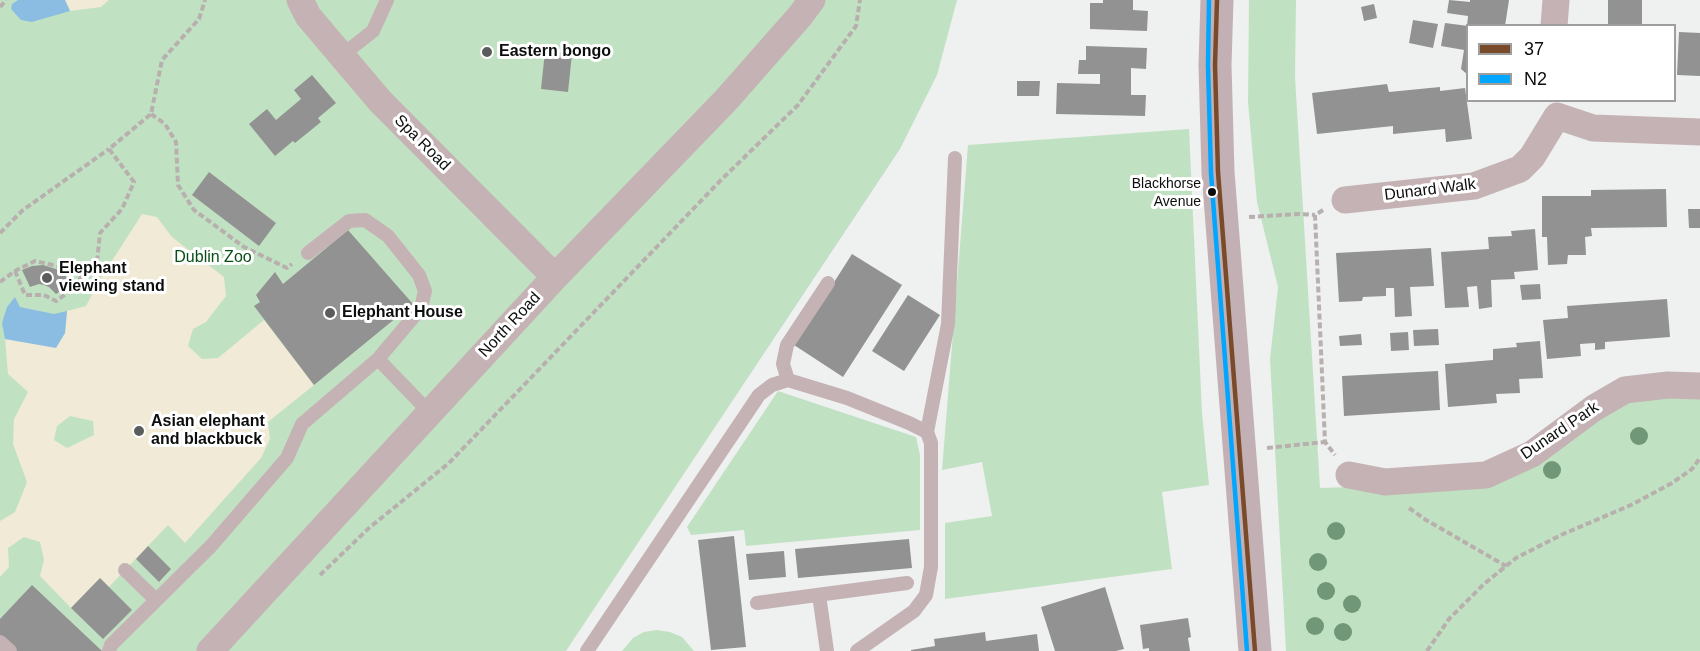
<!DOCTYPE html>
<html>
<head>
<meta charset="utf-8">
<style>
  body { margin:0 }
  #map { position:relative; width:1700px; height:651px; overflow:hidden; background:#eff0f0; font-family:Helvetica,sans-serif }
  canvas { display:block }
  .legend { position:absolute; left:1466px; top:24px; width:210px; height:78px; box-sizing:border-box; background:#fff; border:2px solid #9e9e9e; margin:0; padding:8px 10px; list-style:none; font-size:18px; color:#0c0d0d }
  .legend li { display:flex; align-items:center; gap:12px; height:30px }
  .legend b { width:30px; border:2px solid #9e9e9e }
</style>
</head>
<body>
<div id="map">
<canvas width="1700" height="651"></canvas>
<ul class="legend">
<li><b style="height:8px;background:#7a4b2a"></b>37</li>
<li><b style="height:8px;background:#00a6ff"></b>N2</li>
</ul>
</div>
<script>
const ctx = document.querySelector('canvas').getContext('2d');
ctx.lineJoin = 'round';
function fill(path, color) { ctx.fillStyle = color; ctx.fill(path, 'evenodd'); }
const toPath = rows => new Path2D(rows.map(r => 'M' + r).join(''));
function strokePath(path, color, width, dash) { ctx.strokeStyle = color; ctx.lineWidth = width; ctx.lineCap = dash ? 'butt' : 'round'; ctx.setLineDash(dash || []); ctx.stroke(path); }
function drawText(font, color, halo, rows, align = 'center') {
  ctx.font = font + ' Helvetica,sans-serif'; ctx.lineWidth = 6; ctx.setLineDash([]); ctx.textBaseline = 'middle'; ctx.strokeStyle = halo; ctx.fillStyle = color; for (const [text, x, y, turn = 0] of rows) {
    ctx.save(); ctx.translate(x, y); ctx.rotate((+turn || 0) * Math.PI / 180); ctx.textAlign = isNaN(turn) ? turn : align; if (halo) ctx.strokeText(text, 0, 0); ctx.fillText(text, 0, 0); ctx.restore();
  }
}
const green = toPath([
  [0,0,957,0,937,75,900,149,566,651,0,651],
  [1249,0,1296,0,1295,77,1320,488,1494,482,1630,399,1700,396,1700,651,1286,651,1270,359,1278,287,1257,202,1248,102],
  [1189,129,1202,413,1209,485,1162,492,1172,569,945,599,945,523,992,516,982,462,942,470,968,145],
  [778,391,916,437,920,455,920,530,746,546,744,530,691,535,687,527],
  [657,630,670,632,682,637,694,651,622,651,633,638,644,632]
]);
const sand = toPath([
  [65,0,109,0,101,7,70,11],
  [142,214,157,217,172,237,224,277,226,296,206,322,193,329,188,346,202,359,218,358,264,320,314,385,268,422,270,439,261,458,185,543,168,525,109,587,100,578,71,608,40,576,44,560,40,542,24,537,8,548,9,567,0,577,0,521,15,512,27,482,13,444,14,419,28,392,8,374,5,339,56,347,65,333,67,311,86,306,99,281],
  [70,416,93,421,94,435,67,448,54,440,57,426]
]);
const water = toPath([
  [18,0,65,0,70,11,32,22,21,20,11,9,12,4],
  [15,297,20,307,54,314,67,311,65,333,56,348,5,339,2,323,7,307]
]);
const building = toPath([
  [1103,0,1133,0,1133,10,1148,11,1147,31,1090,29,1090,3,1103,3],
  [1449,0,1470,2,1470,0,1509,0,1505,26,1467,26,1468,16,1447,13],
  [1608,0,1642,0,1642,24,1633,24,1633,26,1608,26],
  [1374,4,1377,18,1364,21,1361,7],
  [1413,20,1438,24,1433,48,1409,43],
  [1445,23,1468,26,1468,75,1461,69,1464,50,1441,46],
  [1679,32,1700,33,1700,76,1677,75],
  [1086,46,1147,48,1146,69,1131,68,1131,95,1146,95,1145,116,1056,114,1057,83,1100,84,1100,74,1078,74,1079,60,1086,60],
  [545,51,572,54,568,92,541,89],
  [312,75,336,103,318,118,321,122,295,143,293,141,275,156,249,124,267,109,276,120,301,99,294,90],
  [1017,81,1040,81,1039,96,1017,96],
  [1387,84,1389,92,1440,87,1440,91,1465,88,1472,139,1446,142,1445,129,1393,134,1393,126,1317,134,1312,93],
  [209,172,276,223,259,246,192,195],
  [1666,189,1667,227,1591,228,1592,236,1585,237,1586,255,1568,255,1567,264,1548,265,1547,237,1542,237,1542,196,1591,196,1591,190],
  [1688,209,1700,209,1700,228,1689,228],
  [1535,229,1538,270,1514,272,1515,279,1491,280,1492,307,1479,309,1477,286,1467,287,1469,307,1445,308,1441,252,1489,249,1488,237,1512,236,1511,231],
  [348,230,413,304,314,385,254,306,260,302,256,295,275,272,283,284],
  [1431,248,1434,286,1410,287,1412,316,1395,317,1394,288,1386,288,1386,296,1363,297,1362,301,1339,302,1336,253],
  [852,254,902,285,843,377,794,345],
  [43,265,59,270,73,283,56,294,49,287,44,285,39,284,30,287,22,270,32,266],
  [1540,284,1541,299,1522,300,1520,285],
  [908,295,940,315,904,371,872,351],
  [1667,299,1670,337,1605,342,1605,349,1595,350,1595,343,1580,344,1581,356,1547,359,1543,320,1568,318,1567,306],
  [1438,329,1439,345,1414,346,1413,330],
  [1408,332,1409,350,1391,351,1390,333],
  [1361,334,1362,345,1340,346,1339,336],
  [1540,341,1543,378,1519,379,1520,393,1496,394,1497,403,1448,407,1445,364,1493,360,1493,349,1517,347,1516,343],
  [1438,371,1440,410,1344,416,1342,376],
  [734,536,746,647,711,650,698,540],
  [909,539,912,568,798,578,795,549],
  [148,546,171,569,159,582,136,559],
  [784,551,786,577,749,580,746,554],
  [100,578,132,610,103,639,71,608],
  [32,585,102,651,15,651,0,637,0,619],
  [1105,587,1124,649,1116,651,1055,651,1041,607],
  [1188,618,1191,637,1188,638,1190,651,1149,651,1149,648,1143,649,1140,625],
  [985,632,986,641,1037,634,1039,651,911,651,911,650,935,646,934,639]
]);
const path = toPath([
  [0,7,6,0],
  [151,114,165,124,176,142,178,185,194,210,244,247,287,268,292,264],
  [1323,210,1315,215,1325,442,1335,455],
  [1249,217,1299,214,1315,215],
  [0,233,23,210,109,149],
  [15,271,25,295,44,295,56,301,76,287,83,272],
  [0,282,15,271,35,261,83,272,97,262,100,233,122,209,134,182,109,149,151,114,162,60,199,19,205,0],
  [1267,448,1325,442],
  [1409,508,1426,520,1506,566],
  [320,575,369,528,449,463,721,180,798,105,856,26,860,0],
  [1427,651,1449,619,1484,584,1516,558,1561,535,1631,505,1672,483,1692,469,1700,458]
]);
const lane = toPath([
  [341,56,373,31,387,0],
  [378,359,430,413],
  [788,380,783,364,787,345,828,283],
  [927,432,948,324,955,158],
  [125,570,156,600],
  [819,595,827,651],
  [757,603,907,583],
  [0,642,10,651],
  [109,651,111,645,211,546,287,458,302,424,378,359,421,308,425,291,419,275,388,236,365,220,349,221,308,253],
  [587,651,759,395,772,385,788,380,847,398,909,423,927,432,931,443,931,567,926,595,914,611,857,651]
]);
const street = toPath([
  [300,0,308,16,380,101,555,277],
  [1554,26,1556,0],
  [1345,200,1474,186,1520,169,1532,157,1557,116,1593,128,1700,132],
  [1349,475,1385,482,1486,475,1532,454,1594,408,1625,390,1668,385,1700,386],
  [210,651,555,277,726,100,800,16,812,0]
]);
const secondary = toPath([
  [1217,0,1215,65,1218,172,1255,651]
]);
const bus1 = toPath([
  [1217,0,1215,65,1218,172,1255,651]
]);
const bus2 = toPath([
  [1209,0,1208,65,1211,173,1247,651]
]);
const trees = [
  [1639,436],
  [1552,470],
  [1336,531],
  [1318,562],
  [1326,591],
  [1352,604],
  [1315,626],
  [1343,632]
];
const markers = [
  [487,52,6,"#5b5c5c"],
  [1212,192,5,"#0c0d0d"],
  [47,278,6,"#5b5c5c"],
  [330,313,6,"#5b5c5c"],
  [139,431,6,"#5b5c5c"]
];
const busNames = [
  ["Blackhorse",1201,184],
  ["Avenue",1201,202]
];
const poiNames = [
  ["Eastern bongo",499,52],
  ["Elephant",59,269],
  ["viewing stand",59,287],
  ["Elephant House",342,313],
  ["Asian elephant",151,422],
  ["and blackbuck",151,440]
];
const streetNames = [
  ["Spa Road",422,143,45],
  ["Dunard Walk",1430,190,-7],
  ["North Road",510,325,-47],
  ["Dunard Park",1560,431,-34]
];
const parkNames = [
  ["Dublin Zoo",213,258]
];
fill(green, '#c1e2c2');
fill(sand, '#f0ead6');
fill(water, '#8bbde3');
fill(building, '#929292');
strokePath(path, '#b8afaf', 4, [6, 3]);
strokePath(lane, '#c5b2b4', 14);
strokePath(street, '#c5b2b4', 27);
strokePath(secondary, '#c3b0b4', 33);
strokePath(bus1, '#7a4b2a', 4.5);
strokePath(bus2, '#00a6ff', 4.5);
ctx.fillStyle = '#6f9778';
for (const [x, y] of trees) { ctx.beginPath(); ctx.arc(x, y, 9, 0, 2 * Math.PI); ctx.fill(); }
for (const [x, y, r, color] of markers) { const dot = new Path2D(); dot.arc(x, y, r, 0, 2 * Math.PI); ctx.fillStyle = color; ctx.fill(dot); strokePath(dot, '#fff', 2); }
drawText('14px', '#0c0d0d', '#fff', busNames, 'right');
drawText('bold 16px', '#0c0d0d', '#fff', poiNames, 'left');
drawText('16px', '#0c0d0d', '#fff', streetNames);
drawText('16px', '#074e15', '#fff', parkNames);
</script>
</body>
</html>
